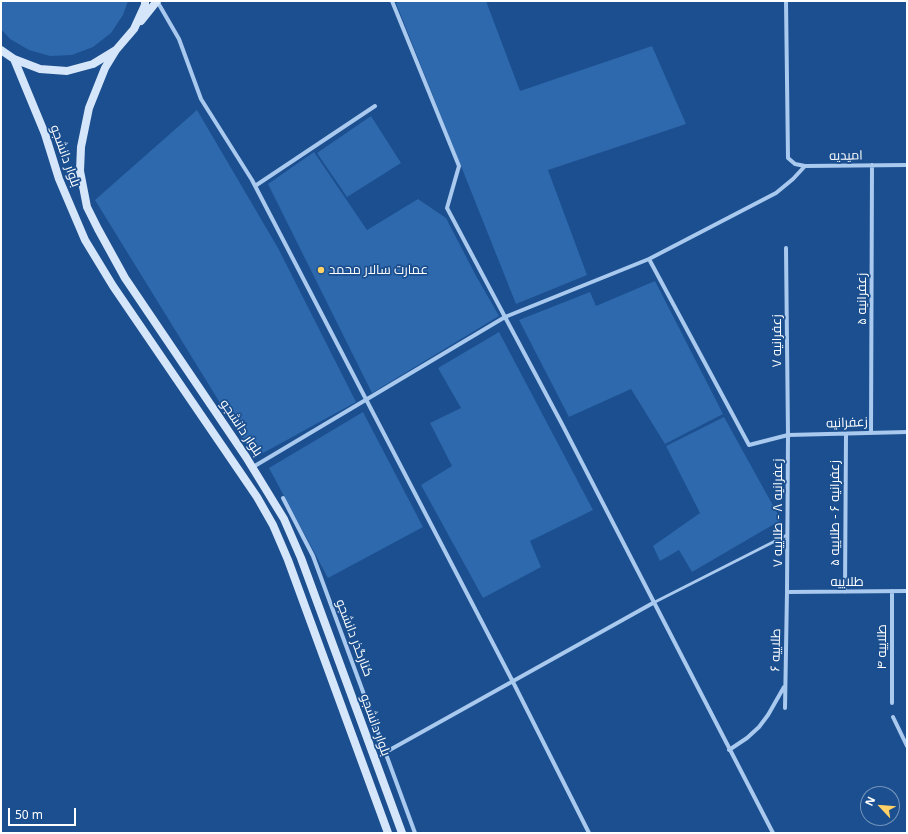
<!DOCTYPE html>
<html>
<head>
<meta charset="utf-8">
<style>
  body { margin:0 }
  #map { position:relative; width:908px; height:834px; overflow:hidden; background:#1b4f8f; font-family:"Noto Sans",sans-serif }
  canvas { display:block }
  .frame { position:absolute; inset:0; border:2px solid #fff; pointer-events:none }
  .north { position:absolute; left:860px; top:786px; width:40px; height:40px; box-sizing:border-box; background:#1b4f8f; border:1px solid #7695bc; border-radius:50%; rotate:296deg; font-size:11px; font-weight:700; line-height:16px; text-align:center; color:#fff }
  .north::after { content:''; display:block; margin:auto; width:14px; height:18px; background:#ffd166; clip-path:polygon(50% 0,100% 100%,50% 72%,0 100%) }
  .scale { position:absolute; left:8px; top:808px; width:68px; height:18px; box-sizing:border-box; border:2px solid #fff; border-top:0; padding-left:5px; font-size:12px; line-height:14px; white-space:nowrap; color:#fff; -webkit-text-stroke:3px #1b4f8f; paint-order:stroke }
</style>
</head>
<body>
<div id="map">
<canvas width="908" height="834"></canvas>
<div class="frame"></div>
<div class="north">N</div>
<div class="scale">50 m</div>
</div>
<script>
const ctx = document.querySelector('canvas').getContext('2d');
ctx.lineJoin = 'round';
function fill(path, color) { ctx.fillStyle = color; ctx.fill(path, 'evenodd'); }
const toPath = rows => new Path2D(rows.map(r => 'M' + r).join(''));
function strokePath(path, color, width, dash) { ctx.strokeStyle = color; ctx.lineWidth = width; ctx.lineCap = dash ? 'butt' : 'round'; ctx.setLineDash(dash || []); ctx.stroke(path); }
function drawText(font, color, halo, rows, align = 'center') {
  ctx.font = font + ' "Noto Sans",Cairo,sans-serif'; ctx.lineWidth = 3.5; ctx.setLineDash([]); ctx.textBaseline = 'middle'; ctx.strokeStyle = halo; ctx.fillStyle = color; for (const [text, x, y, turn = 0] of rows) {
    ctx.save(); ctx.translate(x, y); ctx.rotate((+turn || 0) * Math.PI / 180); ctx.textAlign = isNaN(turn) ? turn : align; if (halo) ctx.strokeText(text, 0, 0); ctx.fillText(text, 0, 0); ctx.restore();
  }
}
const green = toPath([
  [1,1,128,1,123,15,111,33,93,47,72,55,50,56,29,50,10,39,1,29],
  [401,1,486,1,520,91,652,46,686,124,548,170,587,275,516,304,396,3],
  [197,110,278,248,356,402,254,458,95,200],
  [371,116,401,163,347,197,317,153],
  [314,152,367,230,418,199,446,218,475,274,499,316,372,393,268,184],
  [655,281,723,414,665,444,631,389,569,417,519,320,590,292,596,306],
  [499,332,593,510,530,541,541,567,483,598,421,485,452,466,430,423,461,408,438,368],
  [363,412,423,527,328,578,269,468],
  [724,417,781,520,692,572,679,550,660,561,653,546,700,513,666,446]
]);
const lane = toPath([
  [653,603,787,535]
]);
const street = toPath([
  [157,1,179,39,201,99,252,180,513,682,589,833],
  [392,1,459,166,447,208,563,426,773,833],
  [786,1,788,158,795,164,805,166,907,165],
  [255,186,375,106],
  [649,259,749,445,788,435,907,432],
  [871,433,872,165],
  [253,467,505,317,649,259,776,193,793,179,805,166],
  [283,498,313,556,415,833],
  [787,592,907,591],
  [845,592,846,434],
  [892,703,892,591],
  [785,708,787,592,788,435,786,248],
  [893,717,907,746],
  [729,750,747,738,759,727,768,715,784,687],
  [386,752,653,603]
]);
const secondary = toPath([
  [141,21,157,1],
  [1,50,14,59,40,69,67,71,93,64,116,50,134,29,145,5,145,1],
  [116,50,105,68,89,108,81,147,80,171,87,207,98,229,125,278,246,457,284,519,301,558,402,833],
  [14,59,45,134,59,179,85,240,113,286,257,497,273,525,288,560,388,833]
]);
const markers = [
  [321,270,4,"#ffd166"]
];
const streetNames = [
  ["بلوار دانشجو",65,156,70],
  ["امیدیه",846,156,-1],
  ["زعفرانیه ۵",862,299,-90],
  ["زعفرانیه ۷",777,341,-90],
  ["زعفرانیه",847,423,-2],
  ["بلوار دانشجو",241,428,56],
  ["زعفرانیه ۸ - طلاییه ۷",778,513,-90],
  ["زعفرانیه ۶ - طلاییه ۵",835,513,-90],
  ["طلاییه",847,582],
  ["کنارگذر دانشجو",354,638,69],
  ["طلاییه ۴",882,647,-90],
  ["طلاییه ۶",776,650,-89],
  ["بلوار دانشجو",375,725,70]
];
const poiNames = [
  ["عمارت سالار محمد",329,270]
];
fill(green, '#2e69ad');
strokePath(lane, '#a9c9ee', 3);
strokePath(street, '#a9c9ee', 4);
strokePath(secondary, '#d6e6fa', 8);
for (const [x, y, r, color] of markers) { const dot = new Path2D(); dot.arc(x, y, r, 0, 2 * Math.PI); ctx.fillStyle = color; ctx.fill(dot); strokePath(dot, '#1b4f8f', 1.5); }
drawText('13px', '#fff', '#1b4f8f', streetNames);
drawText('13px', '#fff', '#1b4f8f', poiNames, 'left');
</script>
</body>
</html>
